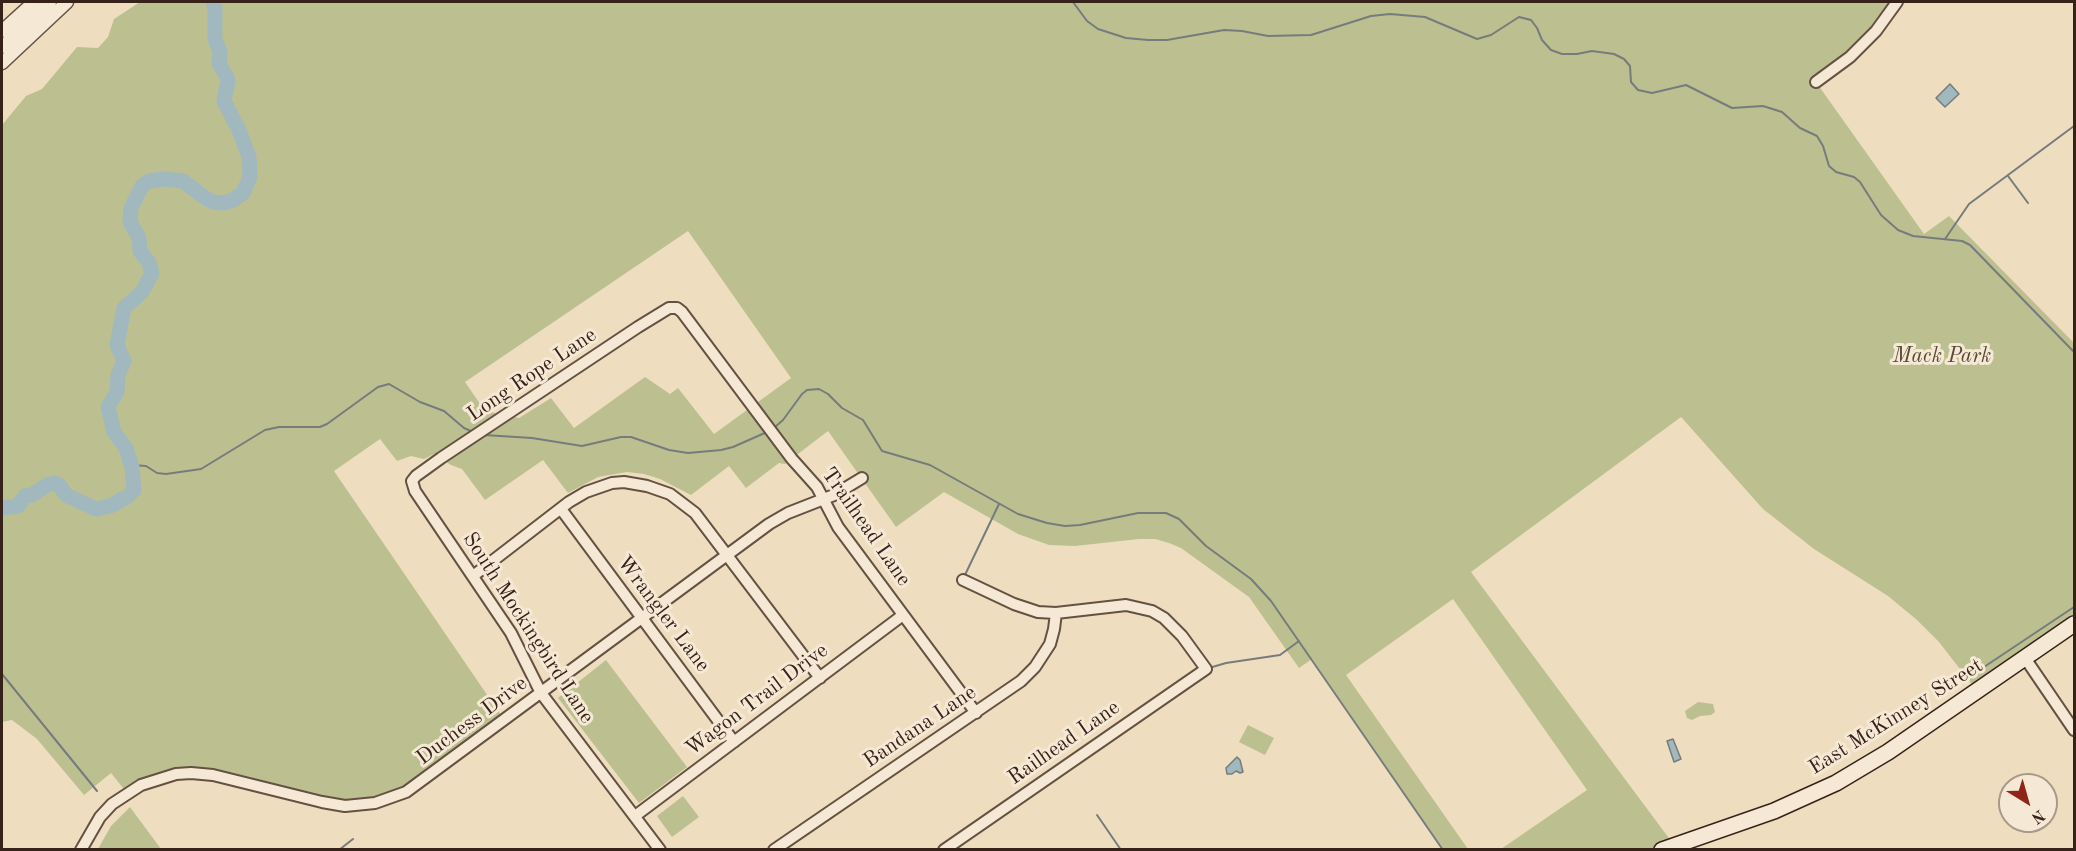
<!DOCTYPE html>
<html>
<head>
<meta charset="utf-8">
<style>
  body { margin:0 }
  #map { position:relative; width:2076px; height:851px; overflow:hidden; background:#efddc0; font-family:"Old Standard TT",serif }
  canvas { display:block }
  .frame { position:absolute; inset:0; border:3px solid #372219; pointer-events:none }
  .north { position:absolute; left:1998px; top:773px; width:60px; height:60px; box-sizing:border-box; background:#f5e9d6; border:2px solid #a9998a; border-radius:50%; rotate:143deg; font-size:16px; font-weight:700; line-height:24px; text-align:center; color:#372219 }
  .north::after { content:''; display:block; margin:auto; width:21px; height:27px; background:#8f2418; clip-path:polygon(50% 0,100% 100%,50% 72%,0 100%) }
</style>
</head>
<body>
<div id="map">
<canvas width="2076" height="851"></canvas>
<div class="frame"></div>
<div class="north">N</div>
</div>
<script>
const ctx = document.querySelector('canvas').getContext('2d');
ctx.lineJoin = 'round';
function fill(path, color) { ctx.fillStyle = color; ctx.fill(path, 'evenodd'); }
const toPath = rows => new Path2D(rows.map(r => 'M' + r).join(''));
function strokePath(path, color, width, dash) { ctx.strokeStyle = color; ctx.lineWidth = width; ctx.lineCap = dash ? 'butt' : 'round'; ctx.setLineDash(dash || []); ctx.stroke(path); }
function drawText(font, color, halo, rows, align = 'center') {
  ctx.font = font + ' "Old Standard TT",serif'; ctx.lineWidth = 6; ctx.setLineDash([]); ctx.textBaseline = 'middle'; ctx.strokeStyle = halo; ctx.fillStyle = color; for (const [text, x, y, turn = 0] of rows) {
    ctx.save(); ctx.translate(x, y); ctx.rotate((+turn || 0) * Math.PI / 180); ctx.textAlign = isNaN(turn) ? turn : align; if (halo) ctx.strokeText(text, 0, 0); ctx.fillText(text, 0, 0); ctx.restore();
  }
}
const green = toPath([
  [140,2,1897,2,1887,17,1816,82,1924,234,1949,216,2074,343,2074,624,1977,691,1939,642,1917,620,1888,596,1814,549,1763,509,1681,417,1471,572,1674,845,1662,849,1501,849,1587,790,1453,599,1346,675,1468,849,1443,849,1312,659,1299,668,1249,597,1181,548,1169,543,1155,539,1139,539,1075,546,1049,545,1018,534,944,492,896,527,828,431,785,464,779,463,746,488,729,466,691,495,660,479,644,474,627,472,598,477,568,493,543,460,485,500,462,469,451,465,434,454,424,459,411,456,397,461,380,439,334,471,505,721,420,783,353,806,199,773,127,793,111,773,84,795,37,739,12,720,2,722,2,125,26,96,42,89,77,47,98,48,108,37,114,19],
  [688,231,791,378,714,434,678,388,670,394,645,377,574,428,551,398,519,418,485,411,465,382],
  [606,660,687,767,639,803,558,698],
  [1698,702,1713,704,1715,712,1711,715,1700,716,1692,720,1687,718,1685,711],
  [1248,725,1274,738,1265,755,1239,742],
  [683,796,699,817,672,837,657,816],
  [130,807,161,849,98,849,111,826]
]);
const water = toPath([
  [1950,84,1959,94,1945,107,1936,98,1950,84],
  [1673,739,1681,759,1674,762,1667,741,1673,739],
  [1237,757,1240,760,1243,772,1240,773,1236,771,1232,774,1227,774,1226,768,1237,757]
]);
const stream = toPath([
  [1073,2,1087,21,1098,29,1126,38,1148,40,1167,40,1224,30,1242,31,1268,36,1311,35,1371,16,1390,14,1425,17,1477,39,1491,35,1519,17,1531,20,1537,28,1542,40,1551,50,1562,54,1577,54,1592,51,1614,54,1624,59,1630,66,1631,82,1638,90,1652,93,1686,85,1732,108,1763,106,1782,112,1800,128,1817,136,1823,146,1829,166,1836,172,1854,177,1860,182,1881,215,1898,230,1913,236,1962,241,1970,245,2074,352],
  [2008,176,2028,203],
  [1945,239,1969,204,2074,126],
  [775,427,783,420,802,394,807,390,819,389,828,394,842,408,863,420,882,451,930,465,1018,514,1047,523,1065,526,1080,525,1138,513,1166,513,1179,519,1206,546,1251,579,1271,601,1443,850],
  [484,435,532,438,582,446,621,437,631,437,669,450,688,453,721,450,733,447,767,432],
  [131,465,146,466,157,473,166,474,201,469,265,430,279,427,320,427,327,424,378,387,389,384,420,402,444,411,464,428,473,432],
  [964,577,999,504],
  [1209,668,1226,663,1280,655,1299,641],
  [2,674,97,791],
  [1966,679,2074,607],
  [1097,815,1121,850],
  [339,850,353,839]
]);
const river = toPath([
  [2,508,18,506,25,496,32,495,47,485,54,483,59,485,66,495,96,509,110,506,127,497,134,490,132,467,126,448,114,432,108,407,117,392,118,375,124,361,117,345,124,308,142,292,152,273,149,263,140,251,139,238,130,222,131,208,142,186,149,181,164,179,183,181,204,197,213,202,223,203,233,200,243,193,250,177,249,157,239,130,224,101,228,81,227,77,219,64,220,53,215,39,215,8,213,2]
]);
const minor = toPath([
  [1816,82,1850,57,1876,31,1897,2],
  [561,509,734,742],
  [473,576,569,502,586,492,612,483,624,482,647,486,670,494,695,513,820,678],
  [2025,658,2074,730],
  [635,816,903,615],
  [81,850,100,817,112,804,141,785,176,774,191,773,213,775,322,802,345,806,375,803,406,792,769,524,788,513,834,495,862,478],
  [660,850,541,693,511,633,415,491,412,481,416,476,441,458,638,327,669,308,677,308,682,312,792,459,817,487,838,527,976,713],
  [774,850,1021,681,1035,667,1050,644,1054,629,1056,613],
  [944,850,1206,669,1182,636,1164,618,1152,611,1126,605,1056,613,1038,612,1014,604,963,580]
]);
const tertiary = toPath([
  [2,31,34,2],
  [2,47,50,2],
  [2,63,67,2]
]);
const secondary = toPath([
  [1662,850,1774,811,1836,783,1888,752,2074,624]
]);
const parkNames = [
  ["Mack Park",1942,356]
];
const streetNames = [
  ["Long Rope Lane",532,375,-34],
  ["Trailhead Lane",866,527,55],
  ["Wrangler Lane",663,614,53],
  ["South Mockingbird Lane",528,628,57],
  ["Wagon Trail Drive",757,700,-37],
  ["East McKinney Street",1896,717,-32],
  ["Duchess Drive",472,721,-37],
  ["Bandana Lane",920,727,-34],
  ["Railhead Lane",1064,743,-35]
];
fill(green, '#bcc090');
fill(water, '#a0b8be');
strokePath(water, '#767c7c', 1.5);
strokePath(stream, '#767c7c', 2);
strokePath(river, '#a0b8be', 15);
strokePath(minor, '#655143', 14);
strokePath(tertiary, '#655143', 15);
strokePath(secondary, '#372219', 18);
strokePath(minor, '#f5e9d6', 10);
strokePath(tertiary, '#f5e9d6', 12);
strokePath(secondary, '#f5e9d6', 15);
drawText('italic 21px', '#584a37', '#f5e9d6', parkNames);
drawText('21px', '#372219', '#f5e9d6', streetNames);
</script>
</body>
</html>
